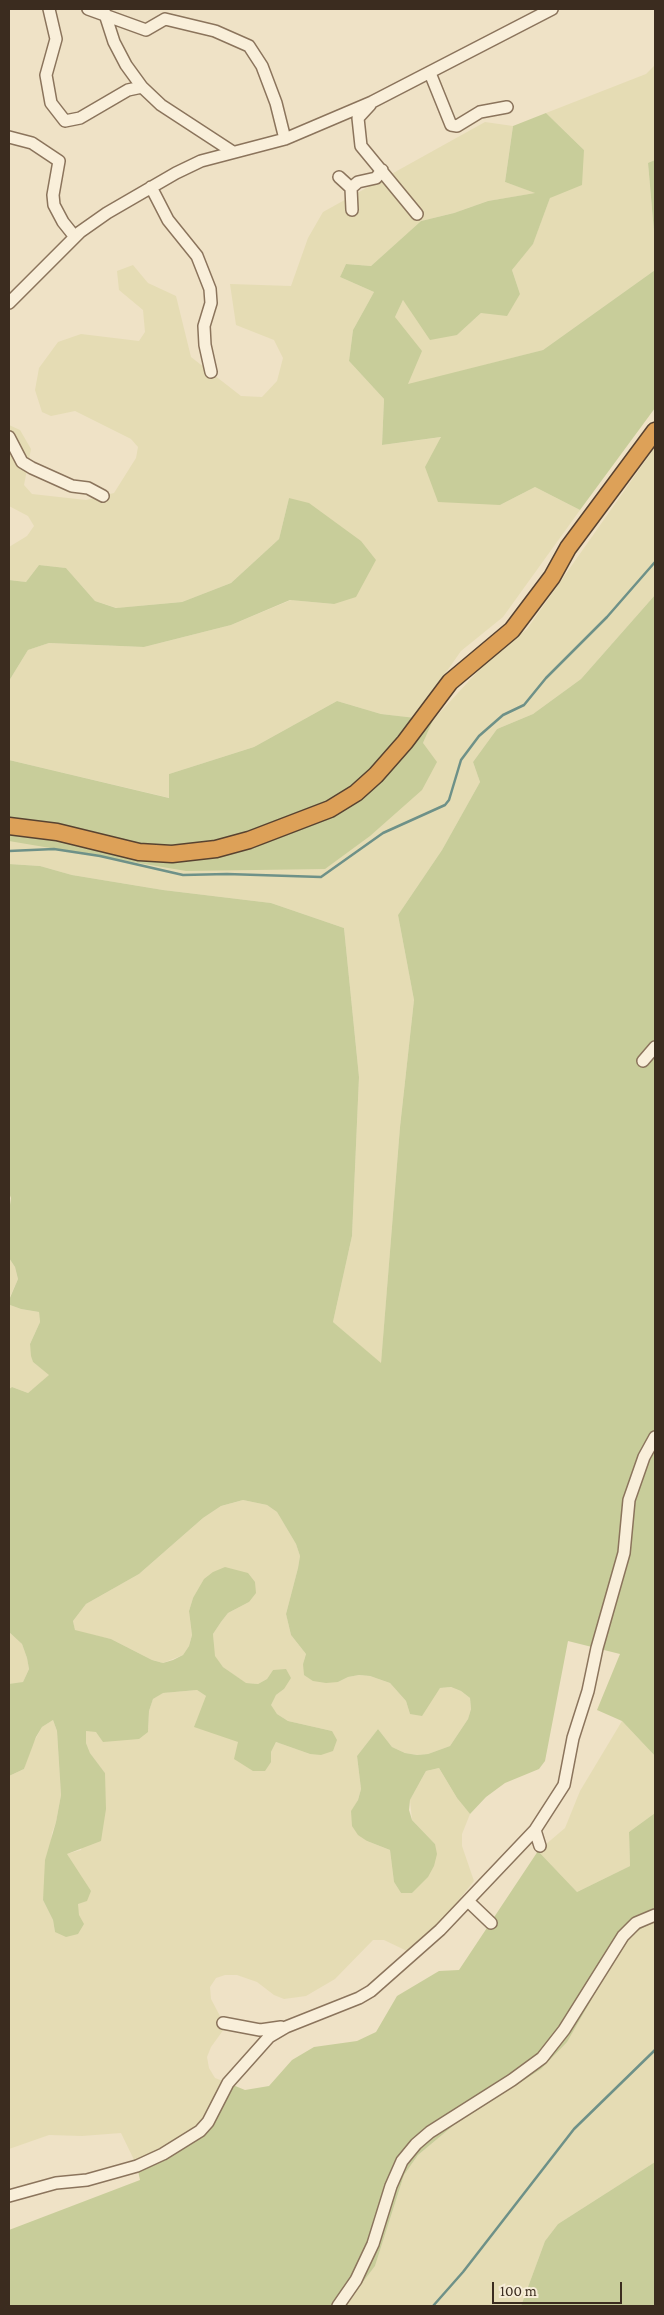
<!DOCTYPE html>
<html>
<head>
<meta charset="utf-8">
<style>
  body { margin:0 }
  #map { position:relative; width:664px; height:2315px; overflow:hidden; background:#efe2c6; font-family:"Crimson Pro",serif }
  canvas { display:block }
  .frame { position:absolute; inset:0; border:10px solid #3b2c1f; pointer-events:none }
  .scale { position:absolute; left:492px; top:2282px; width:130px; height:22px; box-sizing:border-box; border:2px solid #3b2c1f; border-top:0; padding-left:6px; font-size:15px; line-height:18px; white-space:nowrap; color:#3b2c1f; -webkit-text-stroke:4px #f6ecd6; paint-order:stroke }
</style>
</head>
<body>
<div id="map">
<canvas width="664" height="2315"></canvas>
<div class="frame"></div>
<div class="scale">100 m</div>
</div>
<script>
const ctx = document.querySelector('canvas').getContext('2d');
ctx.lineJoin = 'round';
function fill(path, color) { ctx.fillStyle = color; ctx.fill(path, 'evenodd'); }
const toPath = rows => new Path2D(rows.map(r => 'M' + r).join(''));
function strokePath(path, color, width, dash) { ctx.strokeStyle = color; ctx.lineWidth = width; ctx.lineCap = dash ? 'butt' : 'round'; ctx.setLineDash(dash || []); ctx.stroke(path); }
const farmland = toPath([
  [655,65,655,160,648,164,655,243,655,270,543,350,408,385,395,317,403,300,457,335,481,313,520,294,512,270,533,243,550,198,584,150,546,113,646,74],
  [485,122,513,126,505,182,536,193,488,201,454,213,421,221,371,266,346,264,340,277,374,292,353,330,349,361,384,399,382,445,442,437,500,505,535,487,580,510,503,617,461,651,414,718,381,714,337,701,254,747,169,774,170,798,9,760,9,681,28,650,49,643,144,647,231,625,291,600,334,604,289,498,279,539,231,583,182,602,117,608,95,601,66,568,39,565,26,582,9,580,9,547,27,536,34,526,28,516,9,506,9,425,20,430,31,449,24,485,32,494,86,500,114,493,136,458,138,447,131,439,75,411,51,416,42,412,35,390,39,368,58,342,81,334,139,341,145,332,143,310,119,290,117,271,133,265,148,283,176,296,191,357,241,396,262,397,277,381,283,358,274,340,236,325,230,284,291,286,308,238,323,212],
  [655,447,655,595,581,679,533,714,497,729,473,762,480,782,442,850,398,915,414,1000,400,1127,381,1364,333,1322,352,1236,359,1077,344,928,271,903,163,890,72,875,40,866,9,864,9,841,423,743,433,720,491,657,527,629],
  [9,1258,15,1267,18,1279,9,1299],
  [9,1300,10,1305,21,1309,39,1312,40,1322,30,1344,33,1362,50,1375,28,1393,12,1387,9,1389],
  [243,1500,267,1505,277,1512,296,1544,300,1556,298,1568,286,1614,291,1635,306,1654,303,1664,338,1682,348,1677,359,1675,370,1676,390,1683,406,1701,410,1714,440,1688,451,1687,461,1691,470,1698,471,1709,468,1719,450,1746,428,1754,417,1755,405,1753,392,1747,378,1729,357,1756,361,1789,358,1800,351,1812,367,1841,390,1850,394,1882,401,1893,412,1893,435,1844,412,1820,410,1800,426,1771,439,1768,457,1798,470,1814,462,1834,462,1846,474,1881,417,1952,407,1951,384,1940,373,1940,335,1979,306,1996,284,1999,274,1995,257,1982,237,1975,225,1975,216,1978,210,1987,211,1999,221,2018,224,2029,211,2047,207,2057,209,2068,215,2078,228,2083,208,2122,137,2166,121,2133,82,2136,49,2135,9,2149,9,1776,24,1769,31,1747,42,1727,53,1720,57,1731,61,1795,56,1822,52,1833,43,1900,53,1920,55,1932,79,1915,66,1854,81,1850,105,1773,90,1753,86,1743,86,1731,148,1732,149,1711,153,1699,162,1693,197,1690,206,1696,238,1742,271,1762,271,1752,276,1742,310,1754,332,1731,288,1721,277,1714,270,1705,276,1695,284,1689,273,1670,267,1679,258,1684,245,1683,223,1667,214,1656,213,1634,221,1622,228,1613,249,1602,193,1598,189,1611,192,1635,189,1646,183,1655,163,1663,152,1660,111,1639,75,1631,73,1621,86,1604,139,1574,203,1518,221,1506],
  [9,1632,22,1644,27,1658,29,1669,23,1682,13,1685,9,1684],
  [622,1721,655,1756,655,1813,629,1832,630,1866,577,1892,538,1851,565,1828,580,1791],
  [655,1921,655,2162,558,2224,545,2241,521,2306,345,2306,375,2266,404,2175,418,2155,454,2125,634,1933]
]);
const green = toPath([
  [546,113,584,150,582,185,550,198,533,244,512,270,520,294,507,316,481,313,457,335,430,340,403,300,395,317,422,351,408,384,543,350,655,270,655,408,580,510,535,487,500,505,438,502,425,467,441,437,382,445,384,399,349,361,353,330,374,292,340,277,346,264,371,266,421,221,454,213,488,201,535,193,505,182,513,126],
  [655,160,655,243,648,163],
  [289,498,309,503,361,541,376,560,356,597,334,604,290,600,231,625,144,647,49,643,28,650,9,681,9,580,26,582,39,565,66,568,95,601,116,608,182,602,231,583,279,539],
  [655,595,655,1756,622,1721,597,1710,620,1654,568,1641,545,1761,539,1769,505,1783,486,1797,470,1814,457,1798,439,1768,426,1771,410,1800,409,1810,412,1820,435,1844,437,1854,434,1866,428,1877,412,1893,401,1893,394,1882,390,1850,367,1841,358,1835,352,1826,351,1811,358,1800,361,1789,357,1756,378,1729,392,1747,405,1753,417,1755,428,1754,450,1746,468,1719,471,1709,470,1698,461,1691,451,1687,440,1688,422,1716,410,1714,406,1701,390,1683,370,1676,359,1675,348,1677,338,1682,326,1683,313,1681,304,1675,303,1664,306,1654,291,1635,286,1614,298,1568,300,1556,296,1544,277,1512,267,1505,243,1500,221,1506,203,1518,139,1574,86,1604,73,1621,75,1630,111,1639,152,1660,163,1663,173,1660,183,1655,189,1646,192,1635,189,1611,193,1598,204,1579,213,1572,225,1567,248,1573,255,1582,256,1593,249,1602,228,1613,221,1622,213,1634,215,1656,223,1667,246,1683,258,1684,267,1679,273,1670,286,1669,291,1678,284,1689,276,1695,271,1705,277,1714,288,1721,332,1731,337,1740,333,1751,321,1755,310,1754,276,1742,271,1752,271,1762,265,1771,253,1771,234,1759,238,1742,194,1727,206,1696,197,1690,163,1693,153,1699,149,1711,148,1732,139,1739,103,1742,96,1732,86,1731,86,1743,90,1753,105,1773,106,1809,101,1841,67,1854,91,1891,87,1901,78,1904,79,1915,84,1924,78,1934,66,1937,55,1932,53,1920,43,1900,45,1860,56,1822,61,1795,57,1731,53,1720,42,1727,36,1737,24,1769,9,1776,9,1684,23,1682,29,1669,27,1658,22,1644,9,1632,9,1389,12,1387,28,1393,49,1375,33,1362,31,1356,30,1344,40,1322,39,1312,21,1309,10,1305,9,1300,18,1279,15,1267,9,1258,9,1212,11,1198,9,1193,9,864,40,866,72,875,163,890,271,903,344,928,359,1077,352,1236,333,1322,381,1363,400,1127,414,1000,398,915,442,850,480,782,473,762,497,729,533,714,581,679],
  [337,701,381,714,433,720,423,743,437,762,422,790,370,836,325,869,186,871,9,841,9,760,169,798,169,774,254,747],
  [655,1813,655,1921,634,1933,621,1948,567,2042,541,2069,454,2125,418,2155,404,2175,375,2266,345,2306,9,2306,9,2230,140,2180,137,2166,200,2131,228,2083,245,2090,269,2086,292,2060,314,2047,357,2041,376,2032,397,1996,439,1971,459,1970,538,1851,577,1892,630,1866,629,1832],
  [655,2162,655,2306,521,2306,545,2241,558,2224]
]);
const stream = toPath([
  [9,851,54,849,100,856,183,875,227,874,321,877,383,833,445,805,449,800,461,760,479,736,503,715,524,705,546,678,607,617,655,562],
  [433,2306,463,2272,574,2129,655,2050]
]);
const minor = toPath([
  [49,9,56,39,46,75,51,103,65,121,80,118,128,90,142,87],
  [88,9,146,30,165,19,215,31,249,46,262,66,276,103,285,139],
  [104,11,114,42,126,65,142,87,161,105,233,152],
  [430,73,451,125,457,126,480,112,507,107],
  [370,105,358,118,361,146,417,214],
  [9,137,32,143,59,161,53,195,54,205,63,222,75,237],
  [339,177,351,188,358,182,376,178,382,170],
  [151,187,168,220,197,256,210,289,211,303,204,326,205,345,211,372],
  [351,188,352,210],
  [9,303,80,232,107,213,176,173,201,161,285,139,372,102,552,9],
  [9,437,22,462,32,468,72,486,88,488,103,496],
  [643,1061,655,1047],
  [535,1830,540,1846],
  [468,1901,491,1923],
  [223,2023,260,2030,281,2027],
  [9,2196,56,2183,87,2180,137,2166,163,2154,200,2131,208,2122,228,2083,269,2037,286,2027,359,1998,371,1991,440,1930,535,1830,564,1785,573,1738,588,1691,597,1648,624,1553,629,1500,644,1457,655,1437],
  [338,2306,356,2280,373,2244,391,2186,402,2161,416,2144,430,2132,512,2080,542,2058,564,2030,623,1936,636,1923,655,1915]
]);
const highway = toPath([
  [9,826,57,832,139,852,172,854,216,849,249,840,330,809,356,793,376,775,405,742,450,682,512,630,552,577,568,548,655,431]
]);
fill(farmland, '#e5dcb4');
fill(green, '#c8cd9a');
strokePath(stream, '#6e9188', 2.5);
strokePath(minor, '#8b745c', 14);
strokePath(highway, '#584230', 19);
strokePath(minor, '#f9efda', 11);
strokePath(highway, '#dda158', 16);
</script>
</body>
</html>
